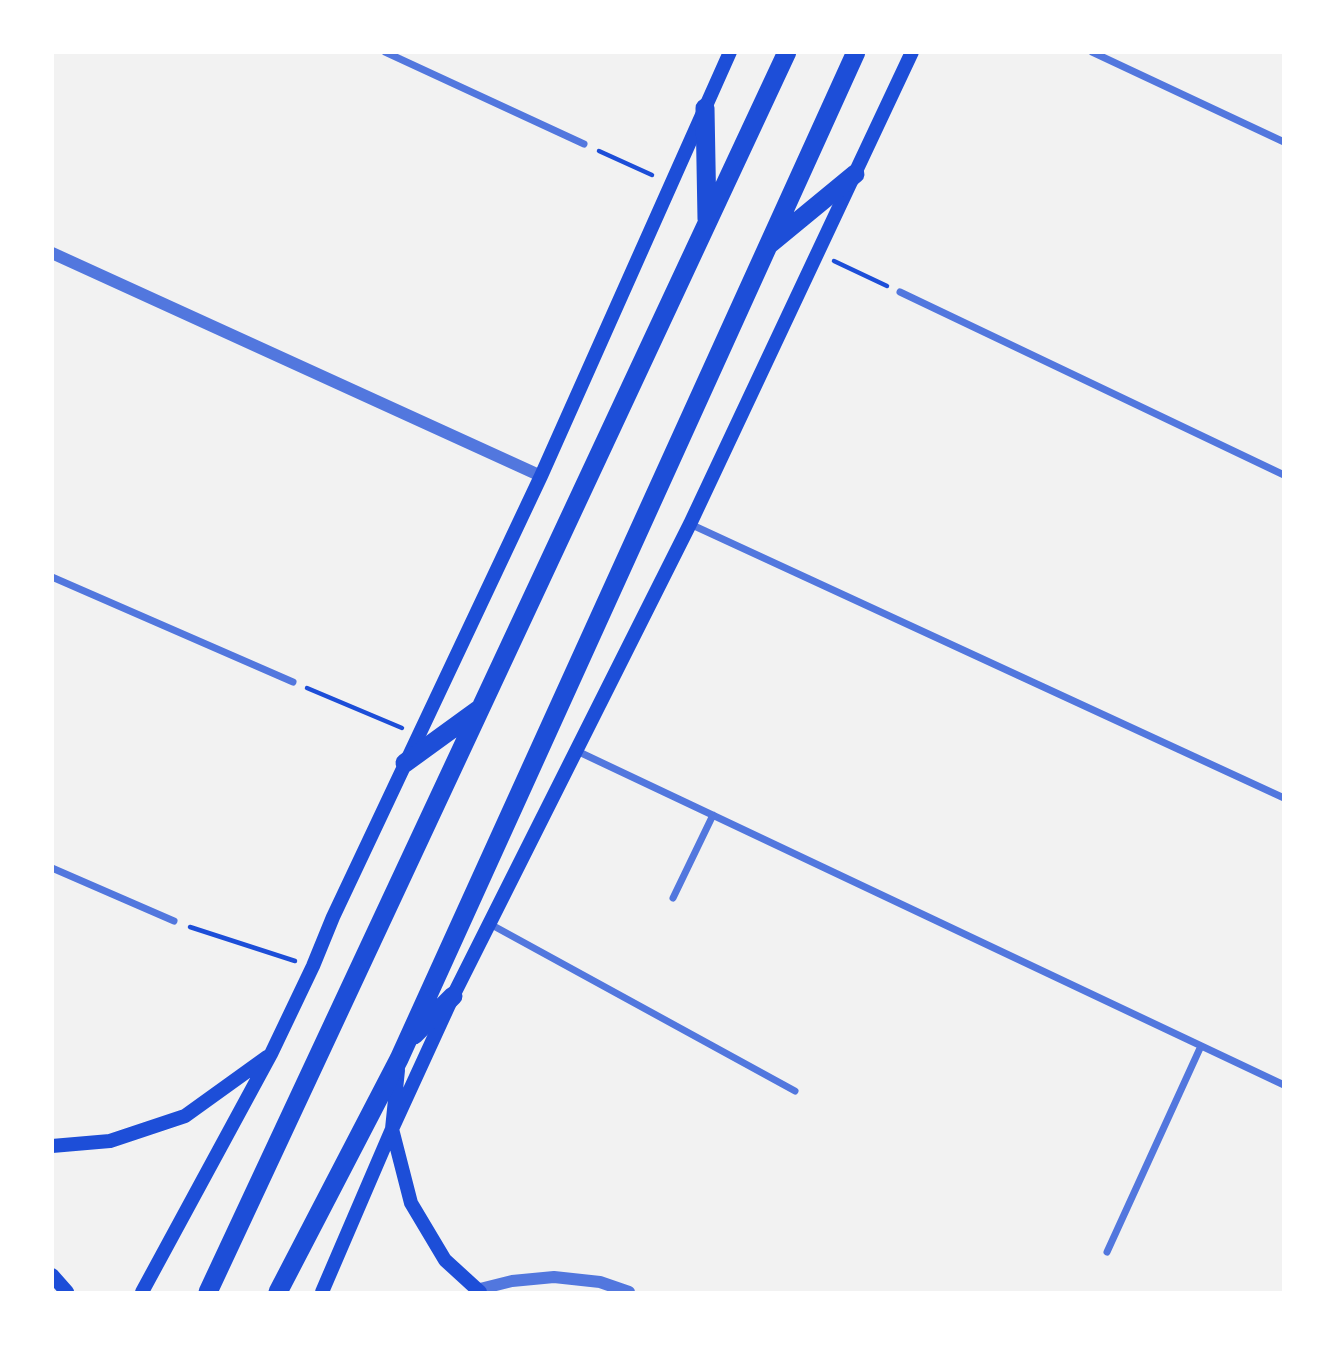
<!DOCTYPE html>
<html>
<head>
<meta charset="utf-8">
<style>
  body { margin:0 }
  #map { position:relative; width:1336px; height:1345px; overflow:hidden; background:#f2f2f2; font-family:"Open Sans",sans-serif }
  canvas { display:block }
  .frame { position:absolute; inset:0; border:54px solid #fff; pointer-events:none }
</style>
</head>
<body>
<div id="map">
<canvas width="1336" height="1345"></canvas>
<div class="frame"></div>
</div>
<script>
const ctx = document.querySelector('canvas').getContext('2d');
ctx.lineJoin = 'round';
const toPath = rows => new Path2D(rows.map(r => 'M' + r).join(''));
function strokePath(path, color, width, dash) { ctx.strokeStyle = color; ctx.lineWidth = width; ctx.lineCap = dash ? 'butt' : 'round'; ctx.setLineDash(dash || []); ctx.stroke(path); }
const path = toPath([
  [599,151,652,175],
  [834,261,887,286],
  [307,688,402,728],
  [190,927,295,961]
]);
const minor = toPath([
  [385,52,584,144],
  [1092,52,1284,142],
  [900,292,1284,475],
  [690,524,1284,798],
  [52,577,293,682],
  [577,751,1284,1085],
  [52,868,174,921],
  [673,898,713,815],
  [490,924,795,1091],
  [1107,1252,1201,1046]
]);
const tertiary = toPath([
  [52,253,541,476],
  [476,1290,512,1281,554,1277,600,1282,629,1292]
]);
const secondary = toPath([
  [398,1070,392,1129,411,1203,445,1260,480,1292],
  [52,1146,110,1141,185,1116,267,1057],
  [52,1275,67,1292],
  [142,1292,271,1054,313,966,333,917,541,476,730,52],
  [322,1292,392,1129,453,996,690,524,912,52]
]);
const trunk = toPath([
  [705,108,707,219],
  [770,244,855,174],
  [405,763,478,710],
  [414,1035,453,996],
  [208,1292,787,52],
  [278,1292,399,1059,856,52]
]);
strokePath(path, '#1d4ed8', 4.5);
strokePath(minor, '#5277de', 7);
strokePath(tertiary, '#5277de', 12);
strokePath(secondary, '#1d4ed8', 14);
strokePath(trunk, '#1d4ed8', 19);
</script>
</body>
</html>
